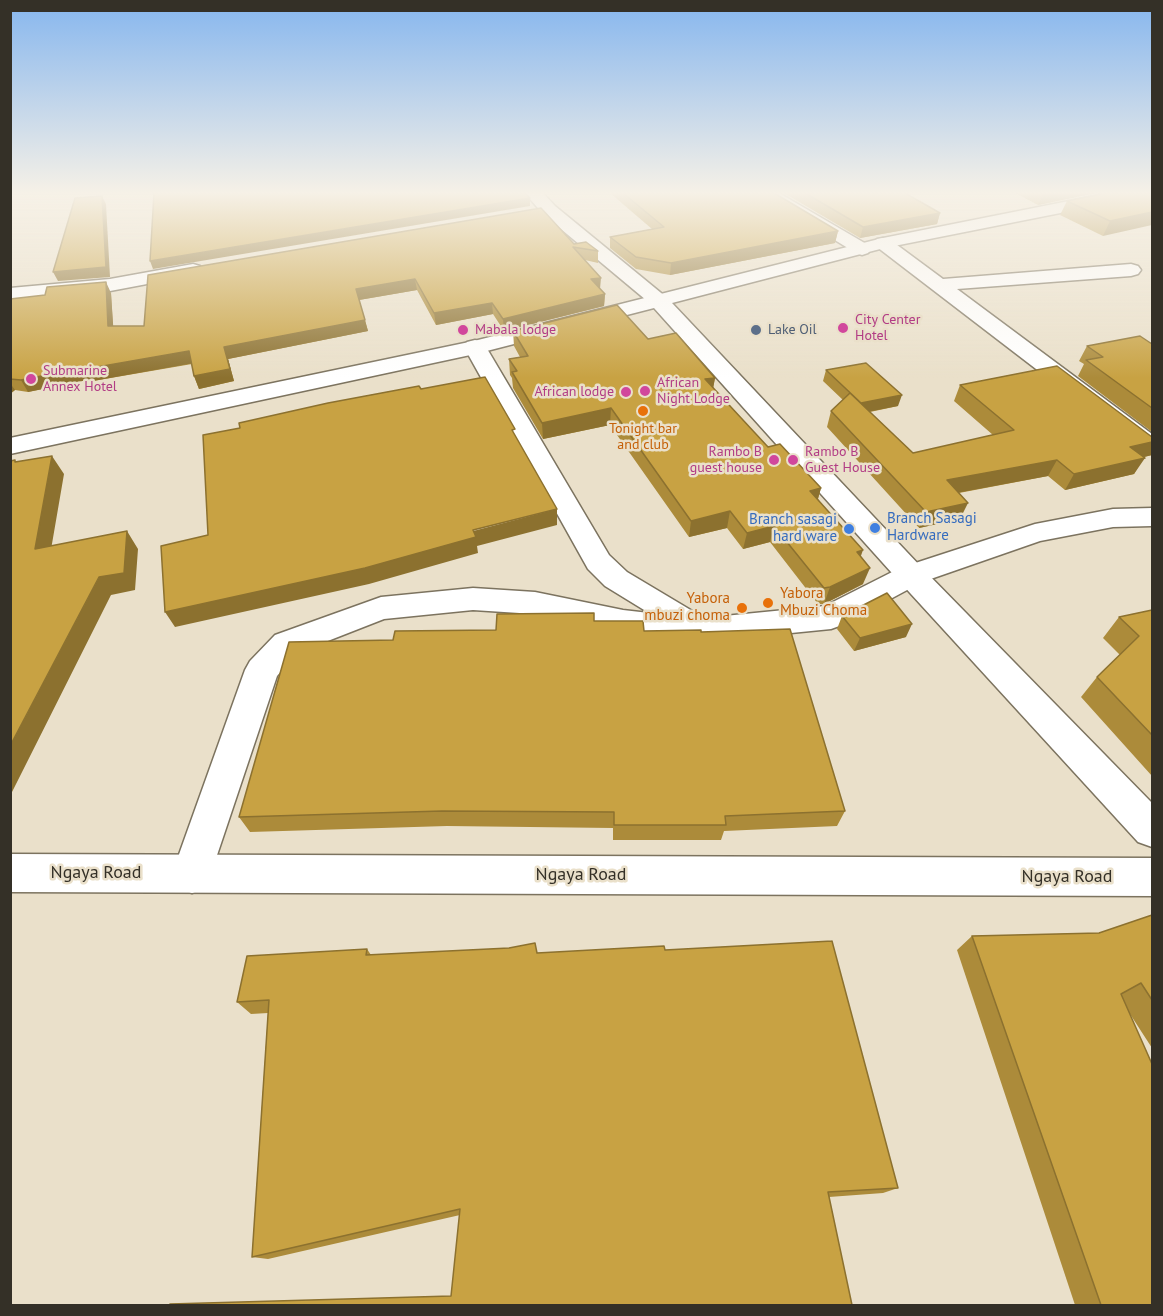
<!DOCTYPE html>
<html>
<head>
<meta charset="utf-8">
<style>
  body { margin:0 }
  #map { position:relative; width:1163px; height:1316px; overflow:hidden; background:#eae0ca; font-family:"PT Sans",sans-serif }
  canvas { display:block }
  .frame { position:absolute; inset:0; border:12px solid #343027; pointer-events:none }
</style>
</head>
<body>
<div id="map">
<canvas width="1163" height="1316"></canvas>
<div class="frame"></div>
</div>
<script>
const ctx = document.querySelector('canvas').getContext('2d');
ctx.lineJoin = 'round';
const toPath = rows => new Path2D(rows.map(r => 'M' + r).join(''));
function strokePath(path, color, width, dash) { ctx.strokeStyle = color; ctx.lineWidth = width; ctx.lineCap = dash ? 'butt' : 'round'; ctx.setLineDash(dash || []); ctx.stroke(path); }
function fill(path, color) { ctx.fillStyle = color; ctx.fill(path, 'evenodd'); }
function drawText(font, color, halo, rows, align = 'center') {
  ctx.font = font + ' "PT Sans",sans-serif'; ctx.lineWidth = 5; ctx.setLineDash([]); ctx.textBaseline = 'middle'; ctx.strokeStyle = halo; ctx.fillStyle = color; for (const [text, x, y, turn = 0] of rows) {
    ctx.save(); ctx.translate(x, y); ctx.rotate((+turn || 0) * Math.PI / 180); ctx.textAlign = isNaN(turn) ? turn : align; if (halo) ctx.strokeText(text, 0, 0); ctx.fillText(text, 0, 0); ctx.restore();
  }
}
const street = toPath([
  [525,193,543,193,555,206,666,297,669,301,666,305,652,305,543,214,525,193],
  [758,193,779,193,868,245,871,249,868,253,862,255,856,253,758,193],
  [883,238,889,239,943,279,1131,264,1138,266,1141,270,1138,274,1131,276,957,289,1152,434,1152,453,1143,451,877,247,874,243,877,239,883,238],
  [193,264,200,266,203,270,200,274,110,291,10,300,10,288,110,279,193,264],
  [475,340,483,342,486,347,609,555,627,572,704,618,825,606,900,568,1035,524,1113,509,1152,508,1152,526,1113,527,1040,541,922,582,842,625,831,629,701,642,623,634,535,614,473,610,384,619,297,653,277,676,206,888,192,893,178,888,172,874,245,670,250,661,275,635,381,597,473,588,535,592,623,610,649,613,605,586,588,569,464,347,467,342,475,340]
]);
const secondary = toPath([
  [1109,193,1144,193,1136,198,884,248,672,303,922,568,1152,803,1152,847,1138,842,900,582,654,308,475,354,10,454,10,438,474,341,883,238,1109,193],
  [10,854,1152,858,1152,896,10,892,10,854]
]);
const wall = toPath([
  [610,193,774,193,838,231,835,243,670,275,636,269,610,248,610,237,652,229],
  [784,193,905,193,940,213,937,224,860,238],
  [1015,193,1095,193,1038,205],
  [1152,193,1103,236,1060,215,1067,201],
  [574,244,598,251,598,263,585,260,600,289,605,294,604,306,504,331,493,314,436,325,417,290,359,300,368,331,228,359,234,381,199,389,194,376,192,364,93,381,92,379,28,392,15,390,10,394,10,299,111,293,113,326,144,326],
  [513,331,648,339,715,378,713,388,768,447,821,488,818,499,861,557,863,584,824,604,818,604,770,542,743,549,727,528,689,537,610,425,543,439,513,388,512,378,510,375,509,359,520,357,514,346],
  [1152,344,1152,432,1078,376,1084,364,1079,361,1087,346],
  [826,370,898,406,870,412,913,453,993,435,954,401,960,385,1152,437,1152,455,1144,457,1134,474,1065,490,1048,476,959,493,960,519,919,528,827,427,831,411,843,400,823,381],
  [1152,610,1152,776,1081,697,1097,677,1120,655,1103,638,1119,617],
  [842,616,906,637,854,651,837,629],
  [496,630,701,632,845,811,837,826,724,831,721,840,613,840,613,828,447,826,250,832,239,817,393,640],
  [1152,915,1152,1048,1130,1014,1152,1305,1075,1305,957,950,972,936,1099,933],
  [367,949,371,955,537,953,665,950,898,1188,883,1193,829,1197,451,1296,460,1215,268,1259,252,1257,268,1013,251,1014,237,1002]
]);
const shadedWall = toPath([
  [1043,193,1095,193,1038,205],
  [102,196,106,204,110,277,58,281,53,272],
  [530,198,530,206,153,269,150,261],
  [1152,212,1152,225,1103,236,1110,221],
  [940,213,937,224,860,238,863,227],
  [838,231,835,243,670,275,671,263],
  [601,278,600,289,591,279],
  [415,279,417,290,359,300,356,289],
  [106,282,111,293,114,338,108,326],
  [605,294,604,306,504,331,503,319],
  [492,303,493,314,436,325,434,313],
  [365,320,368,331,228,359,234,381,199,389,194,376,224,347],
  [189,351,194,363,93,381,92,379,28,392,21,380,87,367],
  [715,378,712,394,705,379],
  [10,383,15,390,10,394],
  [902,395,898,406,857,414,861,403],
  [611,408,610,425,543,439,542,423],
  [1152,442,1152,455,1120,463,1130,447],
  [52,456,64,474,48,567,35,549],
  [1145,458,1134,474,1065,490,1074,474],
  [1057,460,1048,476,940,496,947,480],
  [821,488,816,505,810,491],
  [968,503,960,519,919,528,926,512],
  [557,509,557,525,477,546,478,553,369,584,175,627,165,612],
  [730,511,727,528,689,537,691,521],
  [774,526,770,542,743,549,747,533],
  [127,531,138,549,135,590,111,595,10,796,10,746,99,577],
  [863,550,857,567,857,552],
  [870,568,863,584,824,604,830,587],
  [912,624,906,637,854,651,860,638]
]);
const building = toPath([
  [154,193,525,193,530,198,150,261,154,193],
  [623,193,774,193,838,231,671,263,636,257,610,237,664,227,623,193],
  [805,193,905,193,940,213,863,227,805,193],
  [1107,193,1152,193,1152,212,1110,221,1067,201,1107,193],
  [102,196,106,267,53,272,75,198,102,196],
  [541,208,574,244,586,242,598,251,573,247,601,278,591,279,605,294,503,319,492,303,434,313,415,279,356,289,365,320,224,347,230,369,194,376,189,351,86,369,87,367,21,380,10,379,10,299,45,295,47,287,106,282,108,326,144,326,148,275,541,208],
  [617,305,648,339,676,333,715,378,705,379,768,447,780,444,821,488,810,491,863,550,857,552,870,568,830,587,824,588,774,526,747,533,730,511,691,521,611,408,542,423,512,372,517,371,509,359,528,356,513,331,617,305],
  [1140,336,1152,344,1152,408,1086,360,1103,357,1087,346,1140,336],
  [866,363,902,395,861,403,826,370,866,363],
  [1057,366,1152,437,1152,442,1130,447,1145,458,1074,474,1057,460,947,480,968,503,926,512,831,411,850,393,913,453,1014,430,960,385,1057,366],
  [485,377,515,429,512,430,557,509,473,530,476,537,365,568,165,612,161,546,208,535,203,435,240,428,239,423,328,403,419,386,421,389,485,377],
  [52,456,35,549,127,531,124,573,99,577,10,746,10,461,15,460,15,462,52,456],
  [887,593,912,624,860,638,842,616,887,593],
  [1152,610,1152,735,1097,677,1139,636,1119,617,1152,610],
  [594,613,594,621,643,621,644,631,701,630,701,632,790,629,845,811,725,816,726,825,614,825,614,812,442,811,239,817,289,642,393,640,395,631,496,630,497,614,594,613],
  [1152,915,1152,1000,1141,983,1121,994,1152,1064,1152,1305,1101,1305,972,936,1099,933,1152,915],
  [832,941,898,1188,828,1192,852,1305,169,1305,170,1304,451,1296,460,1209,252,1257,269,1000,237,1002,247,956,367,949,366,955,509,948,535,943,537,953,664,946,665,950,832,941]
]);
const markers = [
  [843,328,6,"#d1479c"],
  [463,330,6,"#d1479c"],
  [756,330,6,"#5c6f8a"],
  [31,379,6,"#d1479c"],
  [645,391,6,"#d1479c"],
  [626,392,6,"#d1479c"],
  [643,411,6,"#e8710a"],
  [774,460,6,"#d1479c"],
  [793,460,6,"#d1479c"],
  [875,528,6,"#3f7fe0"],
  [849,529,6,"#3f7fe0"],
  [768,603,6,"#e8710a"],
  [742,608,6,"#e8710a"]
];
const farHotelnames = [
  ["City Center",855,320],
  ["Hotel",855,336],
  ["Mabala lodge",475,330],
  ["Submarine",43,371],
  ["Annex Hotel",43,387],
  ["African",657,383],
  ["Night Lodge",657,399],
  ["African lodge",614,392,"right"],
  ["Rambo B",762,452,"right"],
  ["guest house",762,468,"right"],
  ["Rambo B",805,452],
  ["Guest House",805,468]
];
const farServicenames = [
  ["Lake Oil",768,330]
];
const farFoodnames = [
  ["Tonight bar",643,429],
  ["and club",643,445]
];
const shopNames = [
  ["Branch Sasagi",887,519],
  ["Hardware",887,536],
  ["Branch sasagi",837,520,"right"],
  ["hard ware",837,537,"right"]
];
const foodNames = [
  ["Yabora",780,594],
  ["Mbuzi Choma",780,611],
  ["Yabora",730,599,"right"],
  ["mbuzi choma",730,616,"right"]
];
const nearStreetnames = [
  ["Ngaya Road",96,873],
  ["Ngaya Road",581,875],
  ["Ngaya Road",1067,877]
];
strokePath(street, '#7c735f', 3);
strokePath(secondary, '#7c735f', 3);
fill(street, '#fff');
fill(secondary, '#fff');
fill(wall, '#ac8b3a');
fill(shadedWall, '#8c712f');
fill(building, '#c8a243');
strokePath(building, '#8c712f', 1.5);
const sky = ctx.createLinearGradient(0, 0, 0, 378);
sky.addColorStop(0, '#86b6ee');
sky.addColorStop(0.51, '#f6f1e7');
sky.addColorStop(1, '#f6f1e700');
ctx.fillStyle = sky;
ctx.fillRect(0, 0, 1163, 378);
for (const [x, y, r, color] of markers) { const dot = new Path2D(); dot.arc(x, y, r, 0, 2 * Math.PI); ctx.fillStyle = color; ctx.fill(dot); strokePath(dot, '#eae0ca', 2); }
drawText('14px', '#b23c85', '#eae0ca', farHotelnames, 'left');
drawText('14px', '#4e5e75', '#eae0ca', farServicenames, 'left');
drawText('14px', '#c56008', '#eae0ca', farFoodnames);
drawText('15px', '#366cbe', '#eae0ca', shopNames, 'left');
drawText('15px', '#c56008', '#eae0ca', foodNames, 'left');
drawText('18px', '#343027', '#eae0ca', nearStreetnames);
</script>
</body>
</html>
